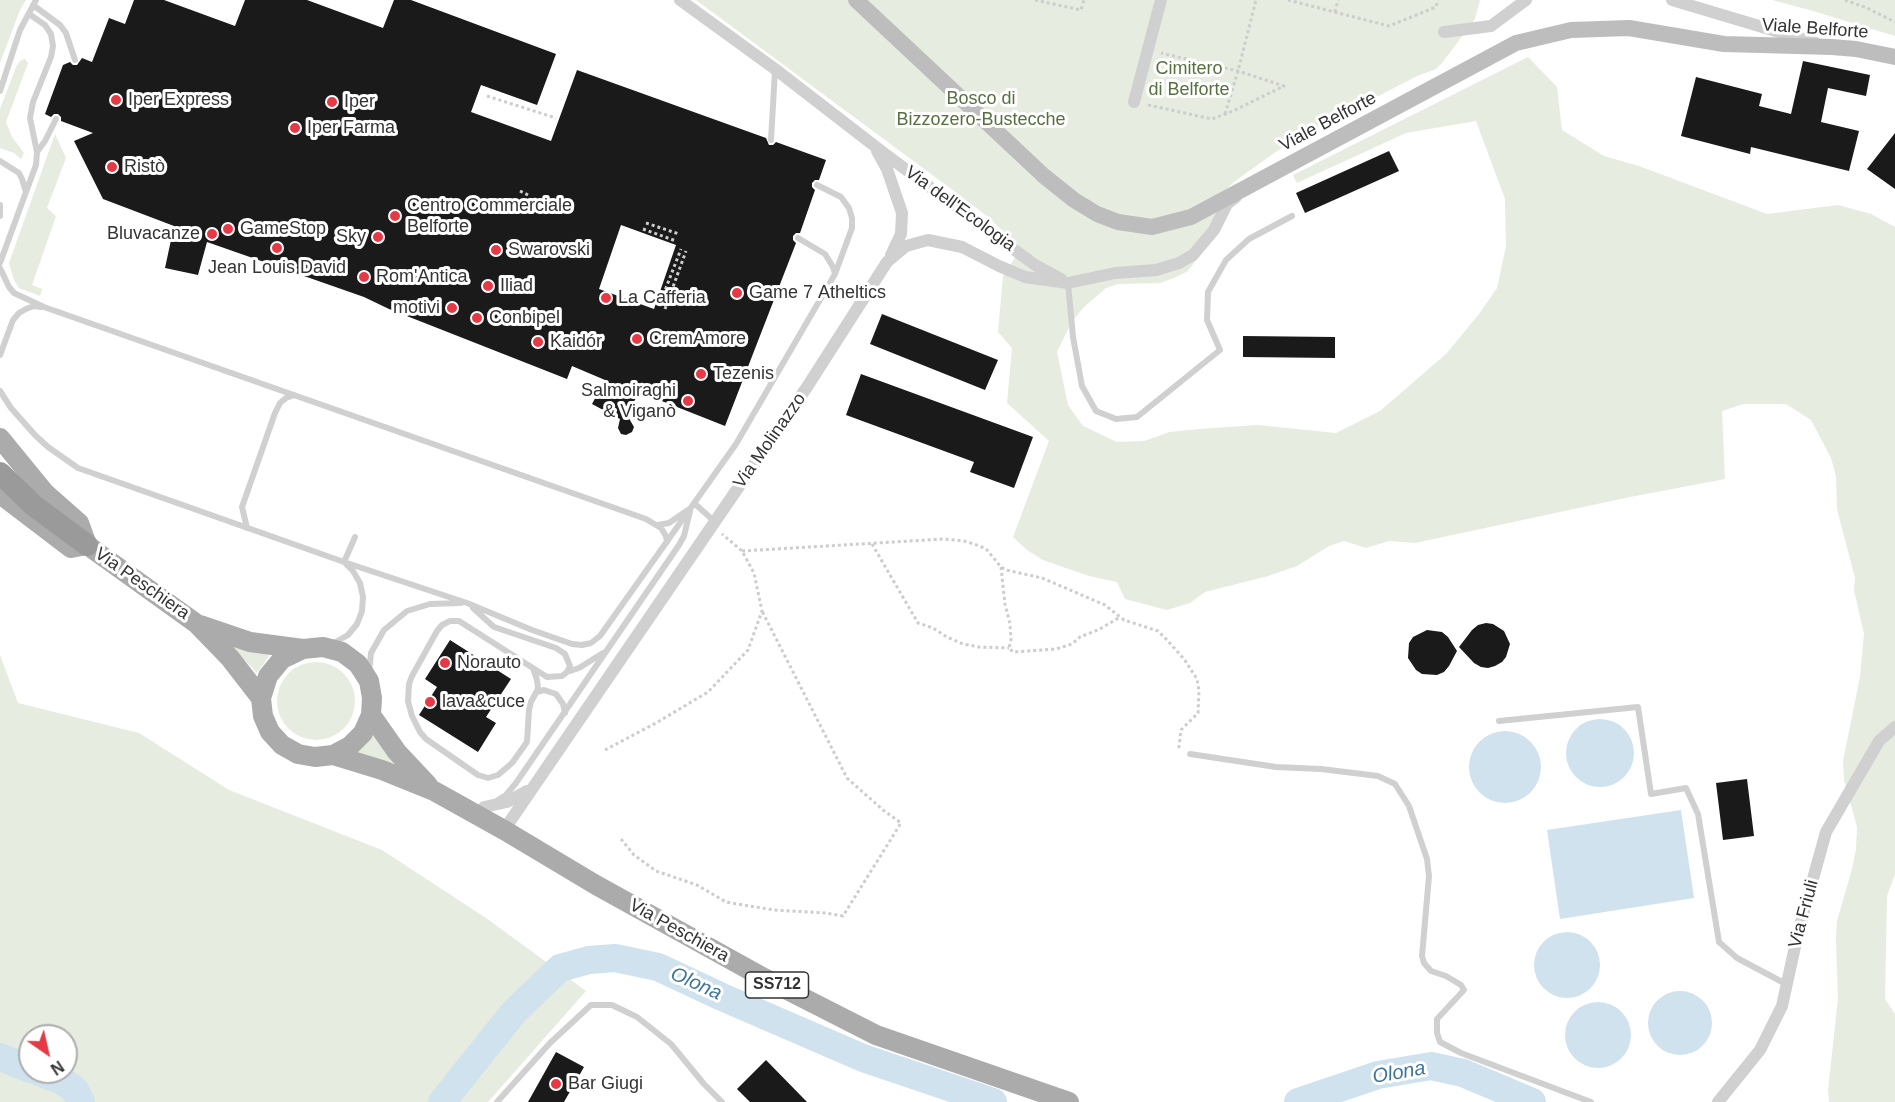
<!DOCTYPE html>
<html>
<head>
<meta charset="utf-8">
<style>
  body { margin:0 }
  #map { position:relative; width:1895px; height:1102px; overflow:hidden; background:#fff; font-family:Arial,sans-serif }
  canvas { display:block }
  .north { position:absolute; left:18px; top:1024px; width:60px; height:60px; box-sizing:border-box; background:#fff; border:2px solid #adadad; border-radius:50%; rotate:146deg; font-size:16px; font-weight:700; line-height:24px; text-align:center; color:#333 }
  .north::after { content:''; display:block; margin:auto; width:21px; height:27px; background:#e63946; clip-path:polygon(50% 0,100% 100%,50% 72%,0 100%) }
</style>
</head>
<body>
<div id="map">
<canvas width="1895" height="1102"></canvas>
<div class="north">N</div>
</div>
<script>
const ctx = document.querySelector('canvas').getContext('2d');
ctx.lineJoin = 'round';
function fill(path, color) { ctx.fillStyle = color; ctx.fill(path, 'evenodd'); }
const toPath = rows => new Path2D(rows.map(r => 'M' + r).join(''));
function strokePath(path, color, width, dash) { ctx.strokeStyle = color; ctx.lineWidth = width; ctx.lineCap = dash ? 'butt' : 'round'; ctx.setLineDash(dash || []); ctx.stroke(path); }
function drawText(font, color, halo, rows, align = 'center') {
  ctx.font = font + ' Arial,sans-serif'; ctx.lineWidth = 6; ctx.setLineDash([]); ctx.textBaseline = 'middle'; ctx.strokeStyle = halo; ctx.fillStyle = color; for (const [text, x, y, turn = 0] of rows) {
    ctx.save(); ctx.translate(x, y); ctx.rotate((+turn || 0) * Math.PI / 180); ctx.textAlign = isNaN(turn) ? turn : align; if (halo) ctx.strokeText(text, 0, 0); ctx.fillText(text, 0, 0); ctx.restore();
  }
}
const green = toPath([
  [0,0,26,0,20,10,0,63],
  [696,0,1480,0,1475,19,1442,63,1436,69,1417,76,1313,130,1274,153,1234,182,1224,192,1197,259,1188,271,1174,278,1160,283,1118,284,1106,288,1084,307,1071,323,1057,352,1068,405,1083,426,1117,442,1144,441,1170,432,1199,429,1257,425,1336,433,1380,411,1446,354,1479,314,1497,288,1506,246,1505,199,1476,121,1406,133,1297,183,1293,175,1528,57,1557,87,1562,130,1604,156,1639,166,1767,214,1838,205,1871,214,1895,227,1895,874,1887,896,1885,999,1895,1014,1895,1102,1829,1102,1828,1090,1838,999,1836,939,1837,921,1852,869,1856,849,1857,827,1844,780,1843,761,1860,677,1864,634,1854,590,1855,578,1837,509,1836,476,1831,458,1811,420,1786,404,1743,404,1722,411,1725,479,1630,497,1415,543,1389,541,1366,548,1344,541,1329,546,1297,566,1268,576,1205,592,1190,603,1167,610,1125,599,1117,582,1089,576,1043,560,1027,550,1013,537,1049,441,1007,403,1012,348,998,332,1003,276,1021,248,988,217,958,194],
  [1772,0,1895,0,1895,36,1813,11],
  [25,59,28,63,6,122,12,137,24,153,21,159,14,153,0,148,0,109,16,67,20,61],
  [55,134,66,158,47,208,56,216,32,285,42,289,40,296,19,288,14,280,9,263],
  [231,646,270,654,257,673],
  [0,655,18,703,139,733,229,790,382,850,486,918,586,991,488,1102,0,1102],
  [30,1036,66,1036,66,1072,30,1072],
  '277 701a39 39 0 1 1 78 0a39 39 0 1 1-78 0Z',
  [374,735,399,769,354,755]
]);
const water = toPath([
  '1566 753a34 34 0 1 1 68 0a34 34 0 1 1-68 0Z',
  '1469 767a36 36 0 1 1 72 0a36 36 0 1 1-72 0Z',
  [1681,810,1694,898,1560,919,1547,830],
  '1534 965a33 33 0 1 1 66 0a33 33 0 1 1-66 0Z',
  '1648 1023a32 32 0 1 1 64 0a32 32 0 1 1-64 0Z',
  '1565 1035a33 33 0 1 1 66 0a33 33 0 1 1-66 0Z'
]);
const river = toPath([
  [0,1057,30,1069],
  [39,1072,62,1081,75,1090,81,1102],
  [442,1102,514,1012,560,968,589,960,615,958,658,967,722,997,863,1058,993,1102],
  [1298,1102,1378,1075,1431,1066,1463,1073,1532,1102]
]);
const building = toPath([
  [134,0,164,0,235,26,245,0,307,0,383,28,394,0,411,0,556,54,537,105,481,85,471,112,551,141,577,70,766,138,769,145,773,145,776,142,826,160,819,180,815,180,812,183,812,187,815,190,800,233,796,233,793,236,793,240,796,243,725,426,639,392,627,415,634,427,632,432,626,435,621,434,618,428,620,419,592,404,605,380,572,366,567,379,389,309,364,297,207,242,198,275,165,268,174,226,103,199,74,141,93,133,61,121,61,117,58,114,54,114,51,117,45,114,63,65,70,62,73,65,77,65,82,58,92,62,109,18,125,24],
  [621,225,676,245,654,309,599,289],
  [1803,61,1870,75,1866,96,1828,88,1821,122,1859,131,1849,171,1751,147,1750,154,1681,136,1696,77,1762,94,1759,106,1791,114],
  [1895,133,1895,189,1867,169],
  [1389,151,1399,171,1305,213,1296,193],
  [882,314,998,360,985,390,870,344],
  [1243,336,1335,337,1335,358,1243,357],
  [861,374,1033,437,1014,488,970,472,974,462,846,415],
  [1486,623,1493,624,1504,631,1510,644,1506,657,1502,662,1495,666,1488,668,1481,667,1474,663,1459,647,1472,630,1478,625],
  [1427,630,1442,632,1448,637,1457,651,1449,666,1444,672,1437,675,1422,674,1416,670,1408,658,1409,643,1413,637],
  [450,640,511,679,486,717,496,723,478,752,419,715,437,687,425,679],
  [1747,779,1754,836,1723,840,1716,783],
  [556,1052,584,1067,564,1102,528,1102],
  [766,1060,807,1102,750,1102,737,1089]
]);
const path = toPath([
  [1035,0,1081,10,1084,0],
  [1288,0,1389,26,1436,7,1438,0],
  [1845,0,1867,8,1895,22],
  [1335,12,1338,0],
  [487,96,556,118],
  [1148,105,1212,119,1233,111,1284,86,1238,71,1161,53],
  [1225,114,1238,71,1256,0],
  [520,191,528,195],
  [646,223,679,234],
  [643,229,676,241],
  [659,306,681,249],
  [665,309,686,251],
  [872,544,918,623,933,628,947,637,963,644,979,647,1009,648],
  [742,551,944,539,964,541,980,546,987,550,1001,567,1006,570,1042,578,1105,605,1124,620,1158,631,1167,640,1184,659,1197,679,1199,691,1198,713,1181,730,1179,747,1181,749],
  [1001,567,1005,604,1010,624,1011,640,1009,648,1013,652,1056,649,1072,644,1080,637,1100,629,1120,617],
  [605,750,656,723,708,692,748,650,762,611,754,573,742,551,722,534],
  [621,839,634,855,656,871,697,885,726,902,774,910,826,913,843,916,901,823,883,810,847,778,762,611]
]);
const lane = toPath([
  [33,5,60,25,66,33,75,60],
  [0,91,20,30,36,0],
  [771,140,775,70],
  [37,152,45,141,56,119],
  [0,161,19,173,22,179,26,192,0,263],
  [26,192,36,165,37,152,30,118,33,102,51,57,53,46,51,34,45,25,29,14],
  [0,205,0,216],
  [798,238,825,254,833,267,835,274],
  [0,268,9,287,14,293,44,307,646,519,661,528,666,536,667,542],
  [1068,283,1073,337,1082,386,1096,411,1116,419,1137,417,1220,350,1207,320,1208,292,1226,260,1249,239,1292,216],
  [0,355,13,320,19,313,26,309,34,306,41,307],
  [0,391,11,408,35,435,48,447,78,468,344,562,467,603,532,630,572,644,582,645,591,643,600,636,736,444,835,274,852,228,852,218,849,208,841,197,817,185],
  [694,503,714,521],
  [658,525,669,523,688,510],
  [247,528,242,507,275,413,280,403,286,398,294,395],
  [344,562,355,537],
  [473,608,494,627,556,648,565,654,570,666,567,672,562,676,547,677,459,621,450,621,442,625,437,631,412,676,409,684,408,701,412,716,420,732,426,739,478,775,488,778,498,775,512,763,527,742,529,710,531,702,538,689,537,680,533,668],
  [332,644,348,635,357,624,362,611,363,597,360,583,353,571,346,564],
  [567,672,579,668,603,653],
  [369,673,371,653,384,630,407,611,430,604,461,603],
  [537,692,544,690,556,694,563,704,565,713],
  [1499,721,1638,707,1651,794,1686,788,1698,814,1719,942,1737,958,1786,984],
  [1190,754,1276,767,1321,769,1378,776,1395,784,1409,806,1427,859,1429,876,1422,956,1424,963,1431,971,1446,976,1461,985,1464,990,1437,1019,1437,1033,1440,1042,1461,1053,1591,1102],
  [498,800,506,795,516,783,679,545,684,536,690,511],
  [497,1102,550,1043,591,1005,612,1005,637,1017,671,1044,704,1084,722,1102]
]);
const street = toPath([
  [680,0,775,69,885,154,1035,265,1061,279],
  [1672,0,1816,43],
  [1444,32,1491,26,1526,0],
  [1134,102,1161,0],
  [877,151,887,169,902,213,901,234,891,255],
  [484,807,507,802,527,791],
  [504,830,807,387,887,262,906,246,928,240,962,247,999,266,1025,277,1068,283,1115,273,1156,270,1179,263,1193,255,1214,230,1227,204,1236,197],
  [1718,1102,1760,1050,1782,1006,1798,933,1826,832,1879,741,1895,727]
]);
const secondary = toPath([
  [856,0,1044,176,1074,200,1097,214,1118,222,1152,227,1191,217,1516,43,1571,30,1629,28,1724,44,1832,47,1856,49,1895,57]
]);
const primary = toPath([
  [0,438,45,493,79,523,87,545,197,624,230,658,261,698,263,716,270,732,282,745,298,754,315,757,333,755,350,746,363,733,371,715,372,698,369,681,358,664,342,652,323,647,303,649,282,659,268,676,261,698],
  [0,494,71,548,87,545],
  [200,625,250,642,303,649],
  [371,715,397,752,428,785],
  [333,755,382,770,434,791,504,830,596,885,764,978,876,1035,1069,1102]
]);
const highway = toPath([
  [0,473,33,505,87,545]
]);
const markers = [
  [116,100,6,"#e63946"],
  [332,102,6,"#e63946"],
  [295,128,6,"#e63946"],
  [112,167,6,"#e63946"],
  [395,216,6,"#e63946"],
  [228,229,6,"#e63946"],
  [212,234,6,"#e63946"],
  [378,237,6,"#e63946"],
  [277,248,6,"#e63946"],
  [496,250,6,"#e63946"],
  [364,277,6,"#e63946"],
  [488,286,6,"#e63946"],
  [737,293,6,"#e63946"],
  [606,298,6,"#e63946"],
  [452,308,6,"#e63946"],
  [477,318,6,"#e63946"],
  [637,339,6,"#e63946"],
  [538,342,6,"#e63946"],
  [701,374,6,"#e63946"],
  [688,401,6,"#e63946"],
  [445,663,6,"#e63946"],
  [430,702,6,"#e63946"],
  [556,1084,6,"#e63946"]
];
const shields = [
  [777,985,63]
];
const shieldNames = [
  ["SS712",777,985]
];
const streetNames = [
  ["Viale Belforte",1815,29,4],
  ["Viale Belforte",1328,122,-28],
  ["Via dell'Ecologia",960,209,36],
  ["Via Molinazzo",770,441,-55],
  ["Via Peschiera",142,584,35],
  ["Via Friuli",1804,914,-75],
  ["Via Peschiera",679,931,29]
];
const parkNames = [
  ["Cimitero",1189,69],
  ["di Belforte",1189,90],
  ["Bosco di",981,99],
  ["Bizzozero-Bustecche",981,120]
];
const poiNames = [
  ["Iper Express",128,100],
  ["Iper",344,102],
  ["Iper Farma",307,128],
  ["Ristò",124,167],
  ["Centro Commerciale",407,206],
  ["Belforte",407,227],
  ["GameStop",240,229],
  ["Bluvacanze",200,234,"right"],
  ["Sky",366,237,"right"],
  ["Swarovski",508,250],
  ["Jean Louis David",277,268,"center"],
  ["Rom'Antica",376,277],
  ["Iliad",500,286],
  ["Game 7 Atheltics",749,293],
  ["La Cafferia",618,298],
  ["motivi",440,308,"right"],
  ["Conbipel",489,318],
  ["CremAmore",649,339],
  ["Kaidór",550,342],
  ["Tezenis",713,374],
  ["Salmoiraghi",676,391,"right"],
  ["& Viganò",676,412,"right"],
  ["Norauto",457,663],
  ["lava&cuce",442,702],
  ["Bar Giugi",568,1084]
];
const waterNames = [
  ["Olona",696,984,24],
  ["Olona",1399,1073,-10]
];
fill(green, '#e6ecdf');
fill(water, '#cfe2ee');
strokePath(river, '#cfe2ee', 28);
fill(building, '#1a1a1a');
strokePath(path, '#cdcdcd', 3, [3, 3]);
strokePath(lane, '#d0d0d0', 6);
strokePath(street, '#d0d0d0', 12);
strokePath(secondary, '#bdbdbd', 16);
strokePath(primary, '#ababab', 20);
strokePath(highway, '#9a9a9a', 22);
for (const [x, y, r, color] of markers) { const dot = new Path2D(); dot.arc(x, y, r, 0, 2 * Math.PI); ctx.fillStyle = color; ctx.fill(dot); strokePath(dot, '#fff', 2); }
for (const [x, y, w] of shields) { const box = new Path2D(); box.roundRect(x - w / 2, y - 13, w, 26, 4.5); ctx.fillStyle = '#fff'; ctx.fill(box); strokePath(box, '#333', 1.5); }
drawText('bold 16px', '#333', null, shieldNames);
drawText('18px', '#333', '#fff', streetNames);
drawText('18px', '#56703f', '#fff', parkNames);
drawText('18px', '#333', '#fff', poiNames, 'left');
drawText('italic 20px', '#3f7597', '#fff', waterNames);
</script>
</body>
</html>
